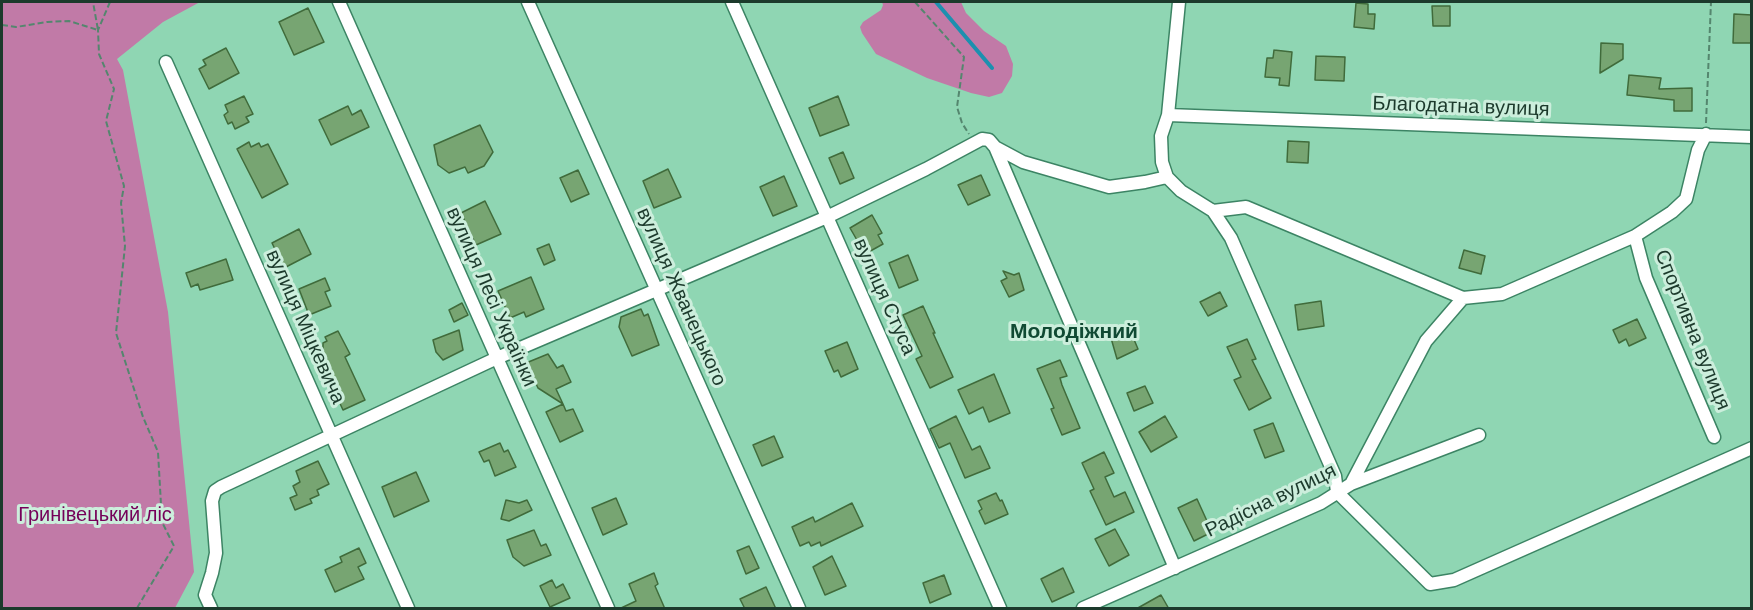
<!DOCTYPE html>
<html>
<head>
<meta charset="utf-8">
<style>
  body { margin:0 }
  #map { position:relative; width:1753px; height:610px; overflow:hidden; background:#8fd6b3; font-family:Arial,sans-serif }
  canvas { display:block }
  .frame { position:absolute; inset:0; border:3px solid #1c3a2c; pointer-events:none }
</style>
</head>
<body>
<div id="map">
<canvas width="1753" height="610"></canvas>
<div class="frame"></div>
</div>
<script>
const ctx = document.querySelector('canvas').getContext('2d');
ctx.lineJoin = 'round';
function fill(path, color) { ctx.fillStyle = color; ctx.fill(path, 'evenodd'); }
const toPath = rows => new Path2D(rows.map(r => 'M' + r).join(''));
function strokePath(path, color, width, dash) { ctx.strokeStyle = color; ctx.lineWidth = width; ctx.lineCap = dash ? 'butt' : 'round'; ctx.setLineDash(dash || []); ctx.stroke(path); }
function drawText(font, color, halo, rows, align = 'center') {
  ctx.font = font + ' Arial,sans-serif'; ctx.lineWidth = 6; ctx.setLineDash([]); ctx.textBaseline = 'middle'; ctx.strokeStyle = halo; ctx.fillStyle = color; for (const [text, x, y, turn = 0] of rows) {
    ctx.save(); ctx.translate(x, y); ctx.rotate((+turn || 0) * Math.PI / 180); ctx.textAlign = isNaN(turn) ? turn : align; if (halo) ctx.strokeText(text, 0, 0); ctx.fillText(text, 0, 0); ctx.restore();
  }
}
const green = toPath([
  [2,2,200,2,163,22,117,59,123,70,168,312,194,572,175,608,2,608],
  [882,2,961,2,966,13,984,31,1006,46,1013,64,1012,76,1002,93,989,97,971,93,927,78,876,54,862,33,860,27,863,22,881,10,883,5]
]);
const stream = toPath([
  [936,2,992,68]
]);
const building = toPath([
  [1356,3,1368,4,1368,14,1375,14,1374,29,1354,27,1356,3],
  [1432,6,1450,6,1450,26,1433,26,1432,6],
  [308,8,324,42,294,55,279,22,308,8],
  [1734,14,1752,15,1752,43,1733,43,1734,14],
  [1601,43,1623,44,1623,59,1600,73,1601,43],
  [226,48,239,73,209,89,199,69,206,65,203,60,226,48],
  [1274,50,1292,52,1289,86,1279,85,1280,78,1265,77,1267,58,1273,58,1274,50],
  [1316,56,1345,57,1344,81,1315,80,1316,56],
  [1629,75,1661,78,1659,89,1692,88,1692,111,1674,111,1674,100,1627,95,1629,75],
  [244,96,253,114,246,117,249,122,235,129,232,122,228,124,224,115,228,112,225,105,244,96],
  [838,96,849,125,820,136,809,108,838,96],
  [348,106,352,115,361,110,369,127,331,145,319,120,348,106],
  [480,125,493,152,484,166,468,173,465,167,449,173,438,165,434,145,480,125],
  [1288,141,1309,142,1308,163,1287,162,1288,141],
  [249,142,251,147,259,143,261,147,268,144,288,184,262,198,237,149,249,142],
  [843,152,854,178,840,184,829,158,843,152],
  [668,169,681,197,654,208,643,181,668,169],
  [578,170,589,194,571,202,560,178,578,170],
  [981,175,990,195,968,205,958,185,981,175],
  [784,176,797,206,773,216,760,187,784,176],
  [485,201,501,234,476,245,461,213,485,201],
  [872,215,882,233,878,235,883,244,865,254,850,228,872,215],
  [299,229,311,254,284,268,272,243,299,229],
  [549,244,555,260,544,265,537,249,549,244],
  [1464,250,1485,256,1481,274,1459,268,1464,250],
  [908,255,918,280,899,288,889,263,908,255],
  [226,259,233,280,200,290,198,284,191,287,186,273,226,259],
  [1003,271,1014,275,1019,273,1024,290,1009,297,1001,281,1007,278,1003,271],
  [531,277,544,309,526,317,524,312,510,318,498,291,531,277],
  [325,278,330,290,325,292,331,306,309,315,299,289,325,278],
  [1220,292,1227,306,1208,316,1200,302,1220,292],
  [1321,301,1324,326,1298,330,1295,305,1321,301],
  [462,303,468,315,454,322,449,310,462,303],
  [923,306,935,333,933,333,953,377,930,388,916,359,922,356,903,315,923,306],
  [641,309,644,316,648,314,659,345,632,356,619,327,621,317,641,309],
  [1637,319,1646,338,1629,346,1626,339,1619,343,1613,330,1637,319],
  [459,330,463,350,443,360,436,352,433,340,459,330],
  [1130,330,1138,349,1117,359,1111,338,1130,330],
  [338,331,350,354,345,357,365,400,343,410,331,384,335,382,319,351,323,349,323,343,327,341,325,337,338,331],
  [1247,339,1256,359,1252,360,1271,398,1249,410,1234,380,1241,377,1227,347,1247,339],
  [847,342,858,369,841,377,838,370,834,372,825,351,847,342],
  [548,354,557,368,563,365,571,382,556,389,563,404,538,388,526,363,548,354],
  [1060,360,1067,376,1060,378,1062,385,1080,428,1062,435,1051,409,1054,408,1037,369,1060,360],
  [994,374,1010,413,989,422,983,407,969,414,958,390,994,374],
  [1145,386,1153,403,1134,411,1127,393,1145,386],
  [563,404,566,411,573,409,583,431,560,442,546,412,563,404],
  [956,416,972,450,980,446,990,468,965,478,950,443,939,448,930,429,956,416],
  [1165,416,1177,437,1151,452,1139,432,1165,416],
  [1273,423,1284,451,1265,458,1254,430,1273,423],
  [774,436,783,457,762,466,753,445,774,436],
  [500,443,504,452,508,450,516,467,495,476,489,460,484,462,479,452,500,443],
  [1104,452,1114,473,1105,477,1114,497,1125,492,1134,512,1106,525,1090,491,1094,489,1082,463,1104,452],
  [318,461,329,484,317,490,319,495,310,499,312,503,295,510,290,498,297,495,293,486,300,482,296,471,318,461],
  [416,472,429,501,394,517,382,487,416,472],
  [996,493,1000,501,1002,500,1008,514,985,524,979,511,982,509,978,501,996,493],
  [616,498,627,524,603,535,592,508,616,498],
  [1197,499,1212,532,1194,541,1178,508,1197,499],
  [506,500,519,503,527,500,532,510,509,521,501,519,506,500],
  [852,503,863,526,821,546,820,542,811,546,809,542,800,546,792,527,813,517,815,522,852,503],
  [1115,529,1129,555,1109,566,1095,539,1115,529],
  [534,530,541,546,546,544,551,555,524,566,513,557,507,540,534,530],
  [749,546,759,568,746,574,737,551,749,546],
  [359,548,366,563,358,567,364,579,335,592,325,570,342,562,340,557,359,548],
  [832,556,846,586,825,595,813,567,832,556],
  [1063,568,1074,592,1052,602,1041,579,1063,568],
  [654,573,658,584,655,586,665,609,619,609,636,601,629,584,654,573],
  [944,575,951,594,930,603,923,583,944,575],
  [552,580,556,588,563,584,570,598,550,607,540,586,552,580],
  [766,587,776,609,745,609,740,599,766,587],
  [1161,595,1169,609,1136,609,1161,595]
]);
const path = toPath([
  [110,2,98,30,99,54,114,89,106,121,124,186,121,203,125,246,116,333,143,417,158,452,162,522,174,546,137,608],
  [915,2,964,57,957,107,962,123,969,134],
  [2,25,16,27,47,22,69,21,98,30,93,2],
  [1706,123,1711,2]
]);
const street = toPath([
  [339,2,608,608],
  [528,2,799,608],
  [732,2,1000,608],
  [1179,2,1168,115,1161,136,1162,162,1167,177,1181,191,1213,211,1231,238,1335,476,1337,492,1430,584,1454,580,1752,448],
  [166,62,408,608],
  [1168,115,1752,137],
  [995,147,1023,162,1109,187,1145,182,1167,177],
  [1213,211,1246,207,1463,298,1502,294,1635,236,1672,212,1686,199,1698,150,1706,134],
  [1635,236,1646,278,1714,437],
  [1351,484,1426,341,1463,298],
  [211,608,205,595,212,573,216,553,212,501,215,491,221,487,497,358,827,217,926,169,982,139,989,140,995,147,1175,568],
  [1083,608,1321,503,1351,484,1479,435]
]);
const streetNames = [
  ["Благодатна вулиця",1461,107,2],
  ["вулиця Лесі Українки",491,297,66],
  ["вулиця Жванецького",681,297,66],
  ["вулиця Стуса",884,297,66],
  ["вулиця Міцкевича",305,327,66],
  ["Спортивна вулиця",1692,330,68],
  ["Радісна вулиця",1271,501,-26]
];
const parkNames = [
  ["Гринівецький ліс",95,515]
];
const neighbourhoodNames = [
  ["Молодіжний",1074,332]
];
fill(green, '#c17aa7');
strokePath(stream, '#1c90af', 4);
fill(building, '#77a572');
strokePath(building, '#406b3b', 1.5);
strokePath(street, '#3c8464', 15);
strokePath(path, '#54866e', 2, [6, 3]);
strokePath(street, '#fff', 12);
drawText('20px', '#1c3a2c', '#cceedc', streetNames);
drawText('20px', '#750059', '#cceedc', parkNames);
drawText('bold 21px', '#104a33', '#cceedc', neighbourhoodNames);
</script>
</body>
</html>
